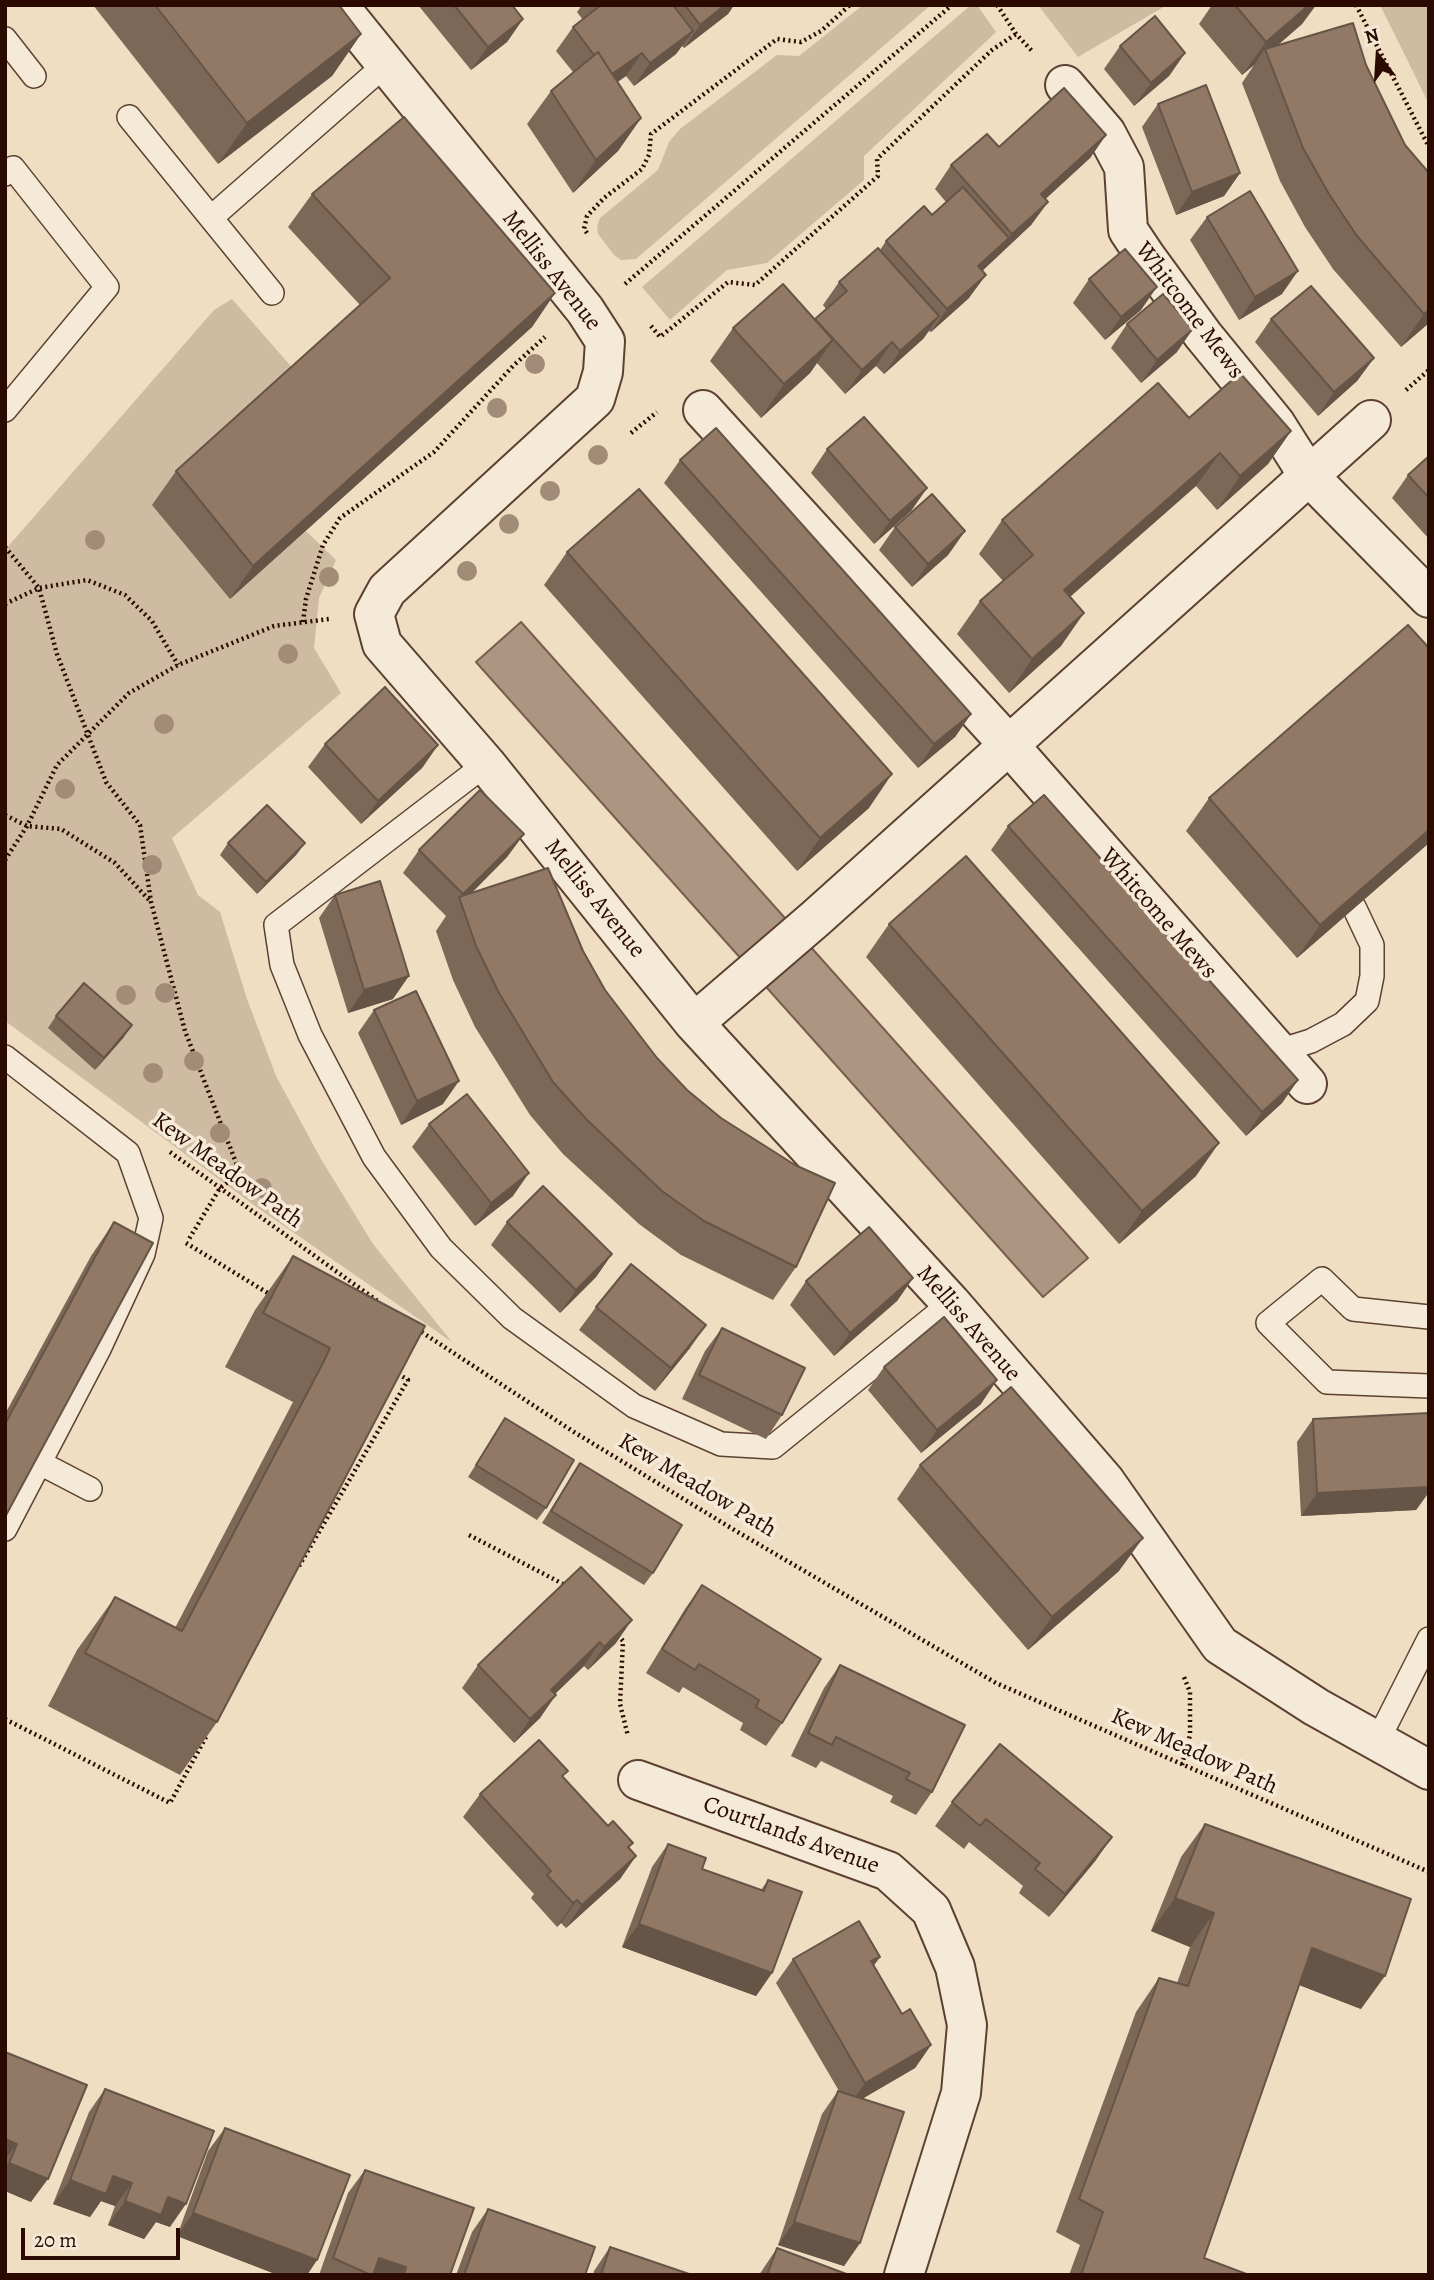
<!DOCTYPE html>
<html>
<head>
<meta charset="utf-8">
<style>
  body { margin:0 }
  #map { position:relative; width:1434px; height:2280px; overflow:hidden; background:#f0dec3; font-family:Alegreya,serif }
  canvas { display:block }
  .frame { position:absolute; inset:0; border:7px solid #2b0b01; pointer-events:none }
  .north { position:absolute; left:1343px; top:21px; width:70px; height:70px; -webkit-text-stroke:5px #f5ead8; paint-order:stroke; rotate:343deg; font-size:19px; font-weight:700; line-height:28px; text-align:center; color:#2b0b01 }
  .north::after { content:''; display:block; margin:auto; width:24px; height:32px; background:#2b0b01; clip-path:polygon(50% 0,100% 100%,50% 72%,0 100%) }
  .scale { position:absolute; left:21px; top:2228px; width:159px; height:32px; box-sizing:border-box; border:4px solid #2b0b01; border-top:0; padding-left:9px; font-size:21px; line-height:24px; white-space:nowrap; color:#2b0b01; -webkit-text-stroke:5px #f5ead8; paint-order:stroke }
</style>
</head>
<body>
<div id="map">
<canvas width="1434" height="2280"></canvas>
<div class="frame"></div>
<div class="north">N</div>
<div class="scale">20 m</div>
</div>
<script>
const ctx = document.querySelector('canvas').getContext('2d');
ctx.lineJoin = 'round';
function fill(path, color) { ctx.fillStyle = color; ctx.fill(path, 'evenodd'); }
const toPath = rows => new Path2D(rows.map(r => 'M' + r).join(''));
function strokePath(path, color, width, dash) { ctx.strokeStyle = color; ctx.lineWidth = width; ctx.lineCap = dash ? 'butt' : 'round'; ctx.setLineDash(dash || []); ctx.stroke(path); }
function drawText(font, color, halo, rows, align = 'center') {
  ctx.font = font + ' Alegreya,serif'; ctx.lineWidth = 7; ctx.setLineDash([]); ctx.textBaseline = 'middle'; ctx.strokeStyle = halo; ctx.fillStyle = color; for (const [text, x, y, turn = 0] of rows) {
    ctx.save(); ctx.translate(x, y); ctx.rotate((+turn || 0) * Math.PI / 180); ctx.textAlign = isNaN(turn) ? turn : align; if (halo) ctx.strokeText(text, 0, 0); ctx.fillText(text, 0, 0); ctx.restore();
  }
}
const green = toPath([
  [863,5,931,5,636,259,621,260,614,255,598,234,597,226,600,218,658,170,669,142,680,129,777,55,799,56],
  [971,5,977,5,996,32,864,156,864,180,767,263,727,270,670,320,642,287],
  [1038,5,1167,5,1078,57],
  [1380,5,1429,5,1429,104],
  [232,299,297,373,230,599,306,531,336,560,319,598,314,648,341,693,172,838,198,895,220,912,247,999,276,1076,321,1159,373,1244,452,1342,258,1208,5,1021,5,550,214,310]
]);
const water = toPath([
  [521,622,1088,1258,1043,1297,476,662,521,622]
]);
const path = toPath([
  [997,5,1016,34,1033,52],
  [1356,5,1429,147],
  [587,233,584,229,587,216,604,198,642,169,649,155,651,134,777,39,801,42,821,31,850,5],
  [625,284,952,5],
  [651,326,660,337,728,282,755,285,878,176,877,159,992,50,1016,34],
  [1406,390,1429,370],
  [631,433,657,412],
  [5,547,39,588,57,654,106,782,140,825,151,902,185,1031,240,1173,220,1188,189,1239],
  [5,604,39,588,87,580,125,595,152,621,178,665],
  [303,622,306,599,323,545,340,518,434,452,513,366,545,337],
  [5,815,27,826,61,829,115,863,150,901],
  [5,860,27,826,57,765,129,693,178,665,274,626,329,619],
  [170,1152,379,1302],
  [186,1243,271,1295],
  [417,1329,574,1432,736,1531,996,1683,1429,1872],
  [469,1535,567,1586],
  [299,1566,408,1380,397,1373],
  [618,1635,623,1641,620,1704,628,1736],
  [5,1719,170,1803,206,1737],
  [1182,1765,1190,1735,1190,1692,1184,1677]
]);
const service = toPath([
  [5,39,34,76],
  [129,117,272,293],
  [5,174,13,168,107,287,5,410],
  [213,216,386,64],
  [486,764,276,925,282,965,310,1035,374,1157,441,1248,512,1318,634,1406,721,1444,773,1447,951,1303],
  [1279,1051,1311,1041,1343,1024,1367,1001,1372,976,1372,945,1354,907],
  [5,1057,128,1153,151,1218,143,1254,99,1349,5,1529],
  [1429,1317,1353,1309,1322,1279,1268,1323,1327,1382,1429,1386],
  [40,1463,90,1489],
  [1377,1742,1429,1639]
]);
const minor = toPath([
  [338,5,585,310,605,341,603,372,595,399,387,590,374,614,382,644,486,764,694,1023,951,1303,1105,1481,1220,1645,1316,1707,1429,1770],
  [1065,85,1106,133,1124,167,1128,230,1146,257,1203,335,1275,423,1308,475,1429,598],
  [703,410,1008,744,1307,1084],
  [694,1023,815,919,1371,420],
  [638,1780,888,1871,931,1910,955,1967,967,2025,961,2093,904,2275]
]);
const trees = [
  [535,364],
  [497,408],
  [598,455],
  [550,491],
  [509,524],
  [95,540],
  [467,571],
  [329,577],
  [288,654],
  [164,724],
  [65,789],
  [152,865],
  [165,993],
  [126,995],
  [194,1061],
  [153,1073],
  [220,1133],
  [262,1188]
];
const wall = toPath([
  [93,5,339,5,361,34,332,76,218,164],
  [418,5,512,5,523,19,507,42,471,70],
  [582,5,734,5,728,14,684,48,682,46,676,54,634,86,626,76,617,82,641,118,618,151,573,193,527,124,551,91,573,72,556,51,573,27,583,20,577,12],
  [1212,5,1316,5,1302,24,1277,46,1429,323,1401,347,1333,269,1305,227,1280,181,1242,83,1254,65,1242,75,1199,24],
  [1120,46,1185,53,1169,76,1134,106,1104,69],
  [1158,104,1240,173,1224,196,1176,215,1142,127],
  [1106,135,1090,158,1045,199,1048,202,1031,225,982,271,969,298,931,332,929,331,923,339,884,374,876,366,845,394,817,363,810,373,761,418,710,361,733,328,815,319,826,309,823,305,839,282,880,250,886,241,932,215,946,202,935,189,951,165,999,147],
  [312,194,555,293,532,327,230,599,152,505,176,471,360,305,288,227],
  [1207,217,1282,294,1239,320,1190,240],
  [1089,279,1141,310,1105,340,1073,303],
  [1271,319,1374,358,1357,381,1318,416,1255,342],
  [1127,324,1177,352,1141,383,1111,348],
  [1189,418,1291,431,1268,464,1217,510,1196,486,1070,597,1061,646,1009,693,957,634,980,601,1003,581,979,554,1002,520],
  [827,449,927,488,911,511,874,544,811,473],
  [1429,456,1429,539,1392,498,1408,475],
  [680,460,971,714,955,737,918,768,664,483],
  [895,527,965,531,948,555,912,587,879,550],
  [567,552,869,808,797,871,544,585],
  [325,744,438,745,422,768,361,824,308,767],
  [1209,798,1429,843,1297,958,1186,831],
  [1008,826,1298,1080,1282,1103,1246,1136,991,850],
  [524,834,507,857,471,894,583,951,605,990,796,1267,773,1300,681,1255,639,1224,563,1154,530,1115,475,1027,453,980,436,931,446,916,403,873,419,850],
  [228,843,305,843,296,855,257,894,220,855],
  [335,895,393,999,348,1013,319,918],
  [889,924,1196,1176,1119,1244,866,957],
  [374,1010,443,1104,401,1125,358,1033],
  [56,1016,124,1037,95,1070,48,1028],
  [429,1124,513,1196,475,1226,412,1147],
  [114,1222,5,1517,5,1414,91,1256],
  [507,1222,612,1254,596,1277,560,1313,491,1245],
  [293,1256,425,1326,217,1722,180,1775,48,1706,77,1650,115,1597,175,1628,293,1402,225,1367,255,1310],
  [913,1278,897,1301,834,1356,790,1305,806,1281],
  [596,1307,690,1348,655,1391,579,1330],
  [722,1328,782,1415,766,1439,682,1399,705,1351],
  [884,1367,981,1404,921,1453,868,1390],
  [1429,1413,1429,1492,1416,1510,1301,1516,1297,1442,1313,1419],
  [505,1418,546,1508,537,1520,468,1477],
  [580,1463,653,1573,644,1585,542,1523],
  [920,1465,1119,1571,1028,1650,897,1499],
  [581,1567,616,1643,588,1670,584,1666,555,1694,540,1718,514,1743,462,1688,478,1665],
  [702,1585,782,1723,766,1746,740,1730,743,1723,683,1687,679,1693,646,1673,685,1609],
  [840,1665,932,1792,916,1815,890,1802,893,1796,821,1761,816,1768,791,1756,824,1688],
  [563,1777,608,1826,633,1843,629,1848,636,1856,620,1879,566,1928,561,1923,557,1927,531,1898,534,1894,463,1817,480,1794],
  [952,1802,1096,1860,1049,1917,1019,1893,1023,1886,969,1842,964,1849,935,1826],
  [1205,1824,1361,2009,1299,1985,1204,2258,1249,2275,1069,2275,1080,2245,1056,2232,1136,2012,1159,1978,1177,1983,1190,1947,1151,1931,1181,1857],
  [668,1844,702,1869,761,1890,768,1880,772,1973,756,1996,622,1947,652,1867],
  [880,1957,874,1965,902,2014,931,2045,915,2068,862,2099,860,2243,844,2266,778,2245,822,2114,838,2091,839,2091,776,1983,793,1959],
  [5,2052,31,2202,5,2191],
  [105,2089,170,2227,156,2222,144,2239,108,2225,115,2206,101,2201,90,2217,53,2204,89,2112],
  [225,2128,317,2260,307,2275,278,2275,177,2236,208,2151],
  [365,2170,450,2275,319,2275,348,2193],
  [488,2209,585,2275,456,2275,472,2232],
  [610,2247,692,2275,593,2275,594,2271],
  [777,2248,849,2275,759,2275]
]);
const shadedWall = toPath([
  [725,5,734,5,728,14,684,48,700,25],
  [1309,5,1316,5,1302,24,1267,54,1265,49,1254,65,1242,75,1266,42],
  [523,19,507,42,471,70,488,47],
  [693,31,676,54,634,86,650,63],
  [361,34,332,76,218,164,247,123],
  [642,53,626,76,594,99,610,76],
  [1185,53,1169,76,1134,106,1151,83],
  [641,118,618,151,573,193,596,160],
  [1106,135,1090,158,1025,218,1041,194],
  [1240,173,1224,196,1176,215,1192,192],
  [1048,202,1031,225,962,290,978,266],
  [1298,271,1282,294,1239,320,1255,297],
  [986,275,969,298,931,332,947,309],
  [1157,287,1141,310,1105,340,1121,317],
  [555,293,532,327,230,599,253,566],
  [1429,310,1429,323,1401,347,1424,314],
  [939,316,923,339,884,374,900,351],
  [1193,329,1177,352,1141,383,1157,360],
  [833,340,810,373,761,418,784,384],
  [892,342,876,366,845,394,862,370],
  [1374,358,1357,381,1318,416,1334,392],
  [1291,431,1268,464,1217,510,1240,476],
  [1220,453,1196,486,1040,623,1064,590],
  [927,488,911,511,874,544,890,521],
  [965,531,948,555,912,587,928,564],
  [1084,613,1061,646,1009,693,1032,659],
  [971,714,955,737,918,768,934,744],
  [438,745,422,768,361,824,378,801],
  [892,774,869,808,797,871,820,838],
  [1429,830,1429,843,1297,958,1320,925],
  [524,834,507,857,461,903,460,899,463,894],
  [305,843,296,855,257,894,266,882],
  [409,976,393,999,348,1013,364,990],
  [132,1025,124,1037,95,1070,104,1058],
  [1298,1080,1282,1103,1246,1136,1262,1112],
  [459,1081,443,1104,401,1125,417,1101],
  [1219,1143,1196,1176,1119,1244,1142,1211],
  [529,1173,513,1196,475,1226,491,1203],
  [612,1254,596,1277,560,1313,576,1290],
  [913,1278,897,1301,834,1356,850,1333],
  [706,1325,690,1348,655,1391,671,1368],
  [997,1380,981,1404,921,1453,937,1430],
  [1429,1487,1429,1492,1416,1510,1301,1516,1317,1493],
  [1143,1538,1119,1571,1028,1650,1052,1617],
  [632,1620,616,1643,588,1670,604,1647],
  [600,1642,584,1666,535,1713,551,1690],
  [556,1695,540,1718,514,1743,530,1719],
  [1112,1837,1096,1860,1049,1917,1065,1894],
  [636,1856,620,1879,566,1928,582,1905],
  [1175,1898,1214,1913,1190,1947,1151,1931],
  [577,1900,561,1923,557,1927,573,1903],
  [639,1924,772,1973,756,1996,622,1947],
  [1312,1948,1385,1976,1361,2009,1289,1981],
  [880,1957,863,1980,871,1961],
  [931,2045,915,2068,848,2107,865,2083],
  [5,2139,17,2144,5,2160],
  [9,2163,48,2179,31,2202,5,2191,5,2168],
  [113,2176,132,2183,115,2206,101,2201,90,2217,53,2204,70,2180],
  [168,2197,186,2204,170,2227,156,2222,144,2239,108,2225,125,2201],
  [193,2213,317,2260,307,2275,278,2275,177,2236],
  [794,2222,860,2243,844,2266,778,2245],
  [379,2258,406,2267,401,2275,371,2275]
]);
const building = toPath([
  [155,5,339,5,361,34,247,123,155,5],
  [454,5,512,5,523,19,488,47,454,5],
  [601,5,673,5,693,31,650,63,642,53,612,74,598,52,594,55,573,27,601,5],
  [685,5,725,5,700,25,685,5],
  [1235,5,1309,5,1266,42,1235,5],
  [1155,16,1185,53,1151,83,1120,46,1155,16],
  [1353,23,1366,65,1405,145,1429,173,1429,310,1424,314,1357,236,1329,194,1303,148,1265,49,1353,23],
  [598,52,641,118,596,160,551,91,598,52],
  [1206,85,1240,173,1192,192,1158,104,1206,85],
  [1064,88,1106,135,1041,194,1048,202,1012,234,951,165,987,134,999,147,1064,88],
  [404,117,555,293,253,566,176,471,390,278,312,194,404,117],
  [963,187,1009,238,978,266,986,275,947,309,886,241,924,206,932,215,963,187],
  [1250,191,1298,271,1255,297,1207,217,1250,191],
  [878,248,939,316,900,351,892,342,862,370,815,319,847,291,839,282,878,248],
  [1125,249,1157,287,1121,317,1089,279,1125,249],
  [783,284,833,340,784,384,733,328,783,284],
  [1311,286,1374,358,1334,392,1271,319,1311,286],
  [1163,294,1193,329,1157,360,1127,324,1163,294],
  [1240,373,1291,431,1240,476,1220,453,1064,590,1084,613,1032,659,980,601,1033,555,1002,520,1158,383,1189,418,1240,373],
  [864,417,927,488,890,521,827,449,864,417],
  [716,428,971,714,934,744,680,460,716,428],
  [1429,456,1429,498,1408,475,1429,456],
  [639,489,892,774,820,838,567,552,639,489],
  [932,494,965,531,928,564,895,527,932,494],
  [1408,625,1429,648,1429,830,1320,925,1209,798,1408,625],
  [385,687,438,745,378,801,325,744,385,687],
  [480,790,524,834,463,894,419,850,480,790],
  [1044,795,1298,1080,1262,1112,1008,826,1044,795],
  [267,805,305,843,266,882,228,843,267,805],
  [966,856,1219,1143,1142,1211,889,924,966,856],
  [548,868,583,951,605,990,657,1058,687,1090,721,1118,795,1165,835,1183,796,1267,704,1221,662,1191,587,1120,553,1082,499,993,476,946,459,897,548,868],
  [380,881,409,976,364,990,335,895,380,881],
  [84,983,132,1025,104,1058,56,1016,84,983],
  [416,991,459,1081,417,1101,374,1010,416,991],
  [467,1094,529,1173,491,1203,429,1124,467,1094],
  [543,1186,612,1254,576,1290,507,1222,543,1186],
  [114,1222,153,1243,5,1517,5,1424,114,1222],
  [869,1227,913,1278,850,1333,806,1281,869,1227],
  [293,1256,425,1326,217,1722,85,1653,115,1597,182,1631,323,1363,330,1348,263,1313,293,1256],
  [631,1264,706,1325,671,1368,596,1307,631,1264],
  [944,1317,997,1380,937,1430,884,1367,944,1317],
  [722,1328,805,1368,782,1415,699,1375,722,1328],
  [1011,1387,1143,1538,1052,1617,920,1465,1011,1387],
  [1429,1413,1429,1487,1317,1493,1313,1419,1429,1413],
  [505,1418,574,1460,546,1508,476,1465,505,1418],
  [580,1463,682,1525,653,1573,551,1511,580,1463],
  [581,1567,632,1620,604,1647,600,1642,551,1690,556,1695,530,1719,478,1665,581,1567],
  [702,1585,821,1659,782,1723,756,1707,759,1700,699,1664,695,1670,662,1649,702,1585],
  [840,1665,965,1725,932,1792,906,1779,910,1773,836,1737,832,1745,808,1733,840,1665],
  [539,1740,568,1771,562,1776,608,1826,613,1821,633,1843,628,1847,636,1856,582,1905,577,1900,573,1903,547,1875,551,1871,480,1794,539,1740],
  [1000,1744,1112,1837,1065,1894,1035,1869,1040,1863,986,1819,980,1826,952,1802,1000,1744],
  [1205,1824,1411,1899,1385,1976,1312,1948,1204,2258,1249,2275,1081,2275,1103,2212,1079,2199,1159,1978,1188,1986,1214,1913,1175,1898,1205,1824],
  [668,1844,706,1858,702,1869,764,1891,768,1880,802,1892,772,1973,639,1924,668,1844],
  [859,1921,880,1957,871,1961,902,2014,910,2009,931,2045,865,2083,793,1959,859,1921],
  [5,2052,87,2085,48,2179,9,2163,17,2144,5,2139,5,2052],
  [105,2089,214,2131,186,2204,168,2197,161,2215,125,2201,132,2183,113,2176,106,2194,70,2180,105,2089],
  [838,2091,904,2112,860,2243,794,2222,838,2091],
  [225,2128,350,2175,317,2260,193,2213,225,2128],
  [365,2170,474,2208,450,2275,404,2275,406,2267,379,2258,373,2275,371,2275,333,2258,365,2170],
  [488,2209,595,2247,585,2275,464,2275,488,2209],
  [610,2247,692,2275,601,2275,610,2247],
  [777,2248,849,2275,767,2275,777,2248]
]);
const streetNames = [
  ["Melliss Avenue",551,271,52],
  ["Whitcome Mews",1189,311,53],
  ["Melliss Avenue",594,899,51],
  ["Whitcome Mews",1158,914,49],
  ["Kew Meadow Path",227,1171,36],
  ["Melliss Avenue",968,1324,49],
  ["Kew Meadow Path",697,1486,31],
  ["Kew Meadow Path",1194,1752,24],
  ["Courtlands Avenue",791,1836,20]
];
fill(green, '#cfbaa2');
fill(water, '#ad9681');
strokePath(water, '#795e4e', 2);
strokePath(service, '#5c4032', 26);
strokePath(minor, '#5c4032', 42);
strokePath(path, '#2b0b01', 4.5, [2, 3.5]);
strokePath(service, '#f5ead8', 23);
strokePath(minor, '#f5ead8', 38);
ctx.fillStyle = '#a38c77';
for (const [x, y] of trees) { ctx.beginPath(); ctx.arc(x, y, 10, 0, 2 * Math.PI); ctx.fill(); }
fill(wall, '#7d6858');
fill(shadedWall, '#665547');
fill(building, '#917966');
strokePath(building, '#665547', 2);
drawText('24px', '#2b0b01', '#f5ead8', streetNames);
</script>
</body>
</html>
